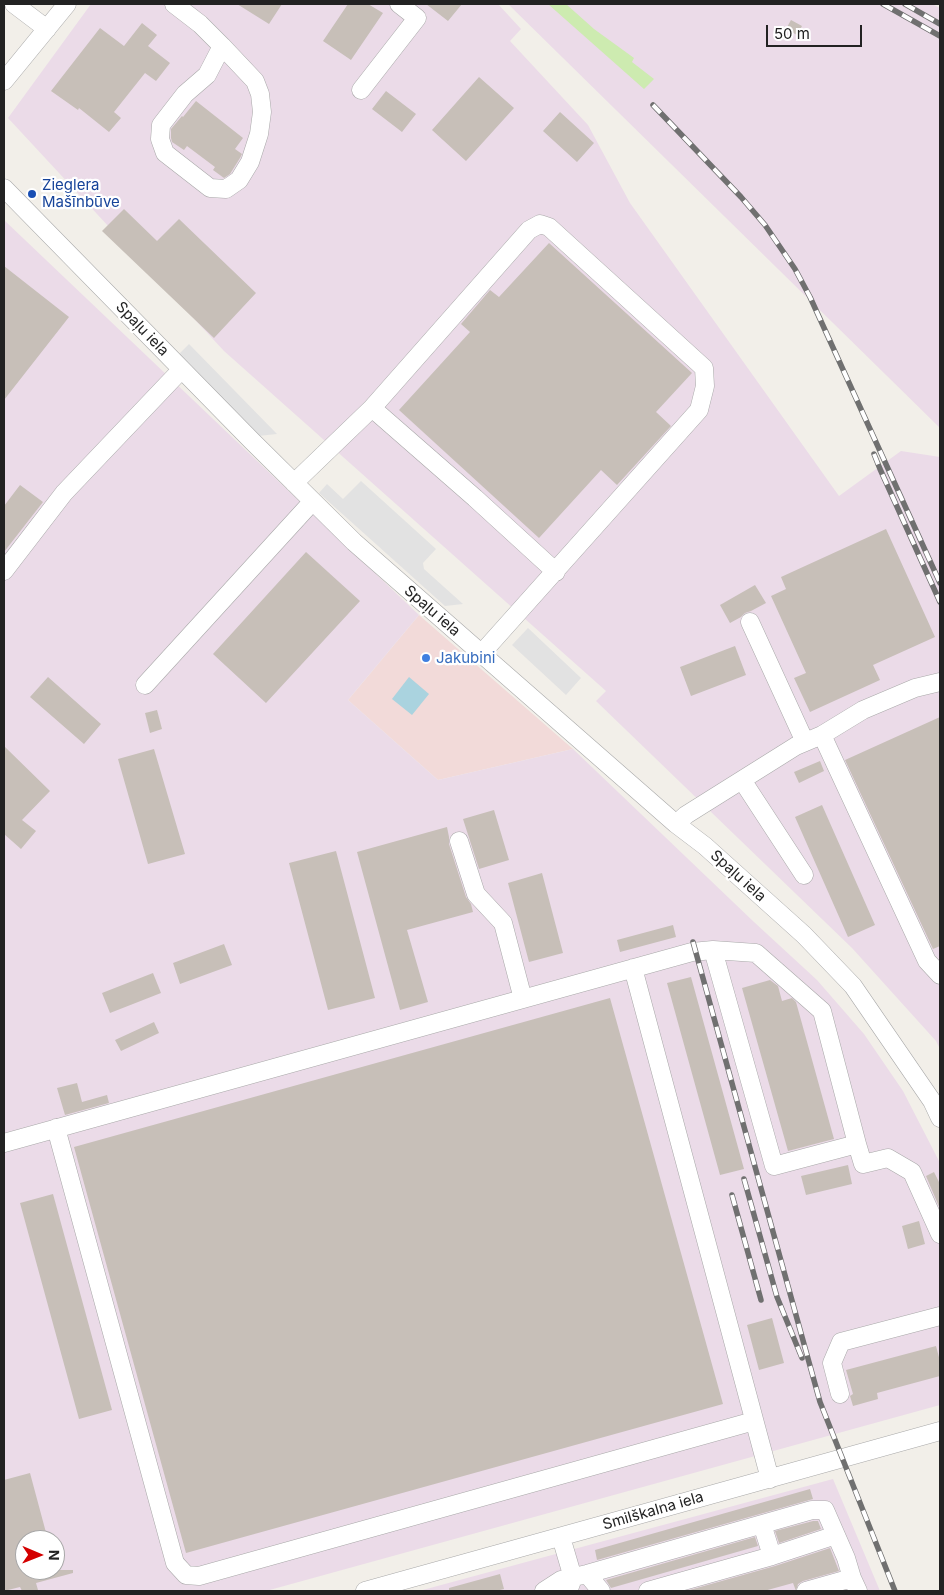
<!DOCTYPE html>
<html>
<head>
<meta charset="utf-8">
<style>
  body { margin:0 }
  #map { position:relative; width:944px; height:1595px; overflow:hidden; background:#f2efe9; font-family:Inter,sans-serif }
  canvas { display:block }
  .frame { position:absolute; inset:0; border:5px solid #222; pointer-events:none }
  .north { position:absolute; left:15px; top:1530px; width:50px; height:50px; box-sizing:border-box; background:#fff; border:1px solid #a7a7a7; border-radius:50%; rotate:91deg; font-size:14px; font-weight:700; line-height:20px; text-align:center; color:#222 }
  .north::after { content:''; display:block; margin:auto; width:18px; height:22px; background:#d40000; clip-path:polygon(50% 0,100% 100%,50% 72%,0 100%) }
  .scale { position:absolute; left:766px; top:25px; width:96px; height:22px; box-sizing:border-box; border:2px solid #222; border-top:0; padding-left:6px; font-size:15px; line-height:18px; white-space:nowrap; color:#222; -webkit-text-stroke:4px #fff; paint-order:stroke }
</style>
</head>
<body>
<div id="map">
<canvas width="944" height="1595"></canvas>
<div class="frame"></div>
<div class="north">N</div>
<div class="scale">50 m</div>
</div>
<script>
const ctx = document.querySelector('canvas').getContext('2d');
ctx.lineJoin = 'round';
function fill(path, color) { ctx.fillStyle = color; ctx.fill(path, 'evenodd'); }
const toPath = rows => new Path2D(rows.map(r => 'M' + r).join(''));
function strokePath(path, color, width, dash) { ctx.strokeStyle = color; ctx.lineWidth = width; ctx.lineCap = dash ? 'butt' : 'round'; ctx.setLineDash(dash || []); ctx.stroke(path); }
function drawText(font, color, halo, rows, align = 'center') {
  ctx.font = font + ' Inter,sans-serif'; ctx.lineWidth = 4.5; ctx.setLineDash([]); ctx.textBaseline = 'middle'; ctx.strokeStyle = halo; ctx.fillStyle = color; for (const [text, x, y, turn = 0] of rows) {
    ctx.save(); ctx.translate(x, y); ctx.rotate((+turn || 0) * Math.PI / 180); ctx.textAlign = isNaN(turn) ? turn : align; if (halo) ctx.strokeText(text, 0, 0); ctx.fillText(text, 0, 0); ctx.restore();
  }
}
const commercial = toPath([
  [419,615,573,749,438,780,348,700]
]);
const industrial = toPath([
  [91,4,498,4,521,29,510,41,588,125,630,203,839,496,901,451,940,457,940,1049,936,1041,852,948,596,701,606,691,224,351,8,118],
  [508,4,932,4,940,8,940,428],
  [4,220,419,615,348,700,438,780,573,749,754,922,817,980,864,1034,903,1091,940,1163,940,1405,266,1591,4,1591],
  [25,1540,55,1540,55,1570,25,1570],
  [833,1479,880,1591,419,1591]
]);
const grass = toPath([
  [548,4,566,4,594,29,634,58,632,62,654,79,644,89]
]);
const parking = toPath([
  [189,344,277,434,258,436,180,356,180,353],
  [361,481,436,549,423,563,424,569,463,604,445,606,319,493,327,484,343,499],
  [528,628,581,678,566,695,512,645]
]);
const water = toPath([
  [409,677,429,694,412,715,392,699]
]);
const building = toPath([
  [237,4,282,4,269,24],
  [348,4,368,4,383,13,351,60,323,41],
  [426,4,462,4,448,21],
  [791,20,802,26,797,35,786,29],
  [142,23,157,35,148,46,170,63,156,81,145,73,114,112,121,118,109,132,79,108,78,110,51,91,100,28,124,46],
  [479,77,514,108,466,161,432,130],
  [386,91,416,114,402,132,372,109],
  [196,101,243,138,235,149,242,154,240,158,230,174,224,178,213,170,215,167,187,146,184,150,172,142,171,138,171,129,182,116,183,117],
  [560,112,594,143,577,162,543,131],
  [124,209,157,241,179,219,256,293,214,338,102,231],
  [549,243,692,373,656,412,671,426,617,485,601,470,539,538,399,410,470,332,461,324,490,290,499,297],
  [4,266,69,317,4,400],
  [20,485,43,502,4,552,4,506],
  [886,529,935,637,873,665,880,680,810,712,794,678,806,673,771,596,786,589,781,577],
  [306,552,360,601,266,703,213,654],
  [755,585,766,603,751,611,745,613,741,617,730,623,720,605],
  [735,646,746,675,691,696,680,667],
  [48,677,101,724,84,744,30,697],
  [157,710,162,729,150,733,145,713],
  [940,717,940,946,933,949,845,760],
  [4,746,50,791,22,820,36,831,21,849,4,834],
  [154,749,185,854,148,864,118,759],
  [820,761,824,771,799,783,794,772],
  [822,805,875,925,848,937,795,817],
  [494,810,509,860,479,869,463,819],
  [447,827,449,837,449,844,466,897,471,904,473,912,407,930,428,1002,400,1010,357,852],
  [336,851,375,998,328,1010,289,863],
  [542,873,563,953,529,962,508,883],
  [673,925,676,937,620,952,617,940],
  [224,944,232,965,180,984,173,963],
  [153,973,161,993,110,1013,102,993],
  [691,977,744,1169,720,1175,667,983],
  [770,980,778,986,782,1001,792,998,796,1002,834,1139,788,1151,742,988],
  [610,998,723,1404,186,1553,74,1147],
  [154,1022,159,1033,121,1051,115,1040],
  [77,1083,82,1102,107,1095,109,1103,65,1115,57,1088],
  [848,1165,852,1184,806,1195,801,1176],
  [934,1172,940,1184,940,1209,926,1176],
  [53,1194,112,1410,79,1419,20,1203],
  [919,1221,925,1244,908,1249,902,1226],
  [772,1318,784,1363,759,1370,747,1325],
  [936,1346,940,1361,940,1376,877,1393,878,1399,853,1406,850,1396,853,1394,846,1370],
  [30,1473,48,1540,25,1540,25,1570,73,1570,73,1573,36,1583,38,1590,31,1591,22,1591,20,1587,4,1591,4,1480],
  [810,1489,813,1499,597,1560,595,1550],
  [813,1521,818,1521,821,1529,779,1543,775,1531],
  [755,1537,758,1546,611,1588,606,1580],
  [830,1548,839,1571,803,1581,798,1584,796,1591,793,1583,764,1591,686,1591,775,1566],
  [500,1574,504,1589,496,1591,449,1591,449,1588]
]);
const minor = toPath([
  [14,4,47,29],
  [174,4,200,24,222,46,255,81,260,94,262,112,259,134,250,162,239,180,226,189,210,188,165,153,160,139,161,125,185,94,207,75,222,46],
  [4,81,67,4],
  [361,90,417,18,399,4],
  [4,188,252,441,354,542,676,824,705,846,804,935,853,986,932,1101,940,1118],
  [372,408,475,498,556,572],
  [294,483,372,408,529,230,540,224,549,227,704,368,705,386,699,410,481,654],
  [4,571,64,493,181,370],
  [750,622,805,742],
  [145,685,312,502],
  [822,735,927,961,940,975],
  [742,780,804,875],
  [676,824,686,815,796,746,822,735,863,710,915,688,940,682],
  [459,841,476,894,503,923,523,999],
  [713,950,774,1166,857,1144,863,1164,888,1158,912,1172,940,1234],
  [633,968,770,1479],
  [56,1128,175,1563,186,1575,199,1576,754,1421],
  [4,1143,692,952,713,950,756,953,822,1011,857,1144],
  [840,1394,832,1363,841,1342,940,1316],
  [762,1524,772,1556],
  [561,1537,573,1578,569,1589],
  [587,1574,601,1591],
  [365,1591,940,1431],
  [544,1591,561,1580,587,1574,812,1510,825,1510,846,1558,852,1578,858,1591],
  [648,1591,772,1556,836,1535],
  [806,1591,852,1578]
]);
const rail = toPath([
  [883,4,940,36],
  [905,4,940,24],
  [653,105,741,197,765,225,795,269,810,297,940,583],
  [874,454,880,469,940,602],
  [693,942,820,1402,895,1591],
  [744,1179,777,1297,802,1358],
  [732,1195,761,1300]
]);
const markers = [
  [32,194,5,"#1a4fb4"],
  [426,658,5,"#3f7fe0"]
];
const transitNames = [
  ["Zieglera",42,185],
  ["Mašīnbūve",42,202]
];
const streetNames = [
  ["Spaļu iela",142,329,46],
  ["Spaļu iela",432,611,41],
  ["Spaļu iela",738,876,42],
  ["Smilškalna iela",653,1511,-16]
];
const shopNames = [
  ["Jakubini",436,658]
];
fill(commercial, '#f2dad9');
fill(industrial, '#ebdbe8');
fill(grass, '#cdebb0');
fill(parking, '#e2e2e2');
fill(water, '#aad3df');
fill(building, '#c7bfb8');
strokePath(minor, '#a9a9a9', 19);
strokePath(minor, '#fff', 18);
strokePath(rail, '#707070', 5.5);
strokePath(rail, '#fff', 4, [11]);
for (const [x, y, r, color] of markers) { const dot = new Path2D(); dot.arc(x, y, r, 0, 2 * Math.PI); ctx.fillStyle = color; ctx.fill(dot); strokePath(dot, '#fff', 2); }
drawText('15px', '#164399', '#fff', transitNames, 'left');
drawText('15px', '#222', '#fff', streetNames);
drawText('15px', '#366cbe', '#fff', shopNames, 'left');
</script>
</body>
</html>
